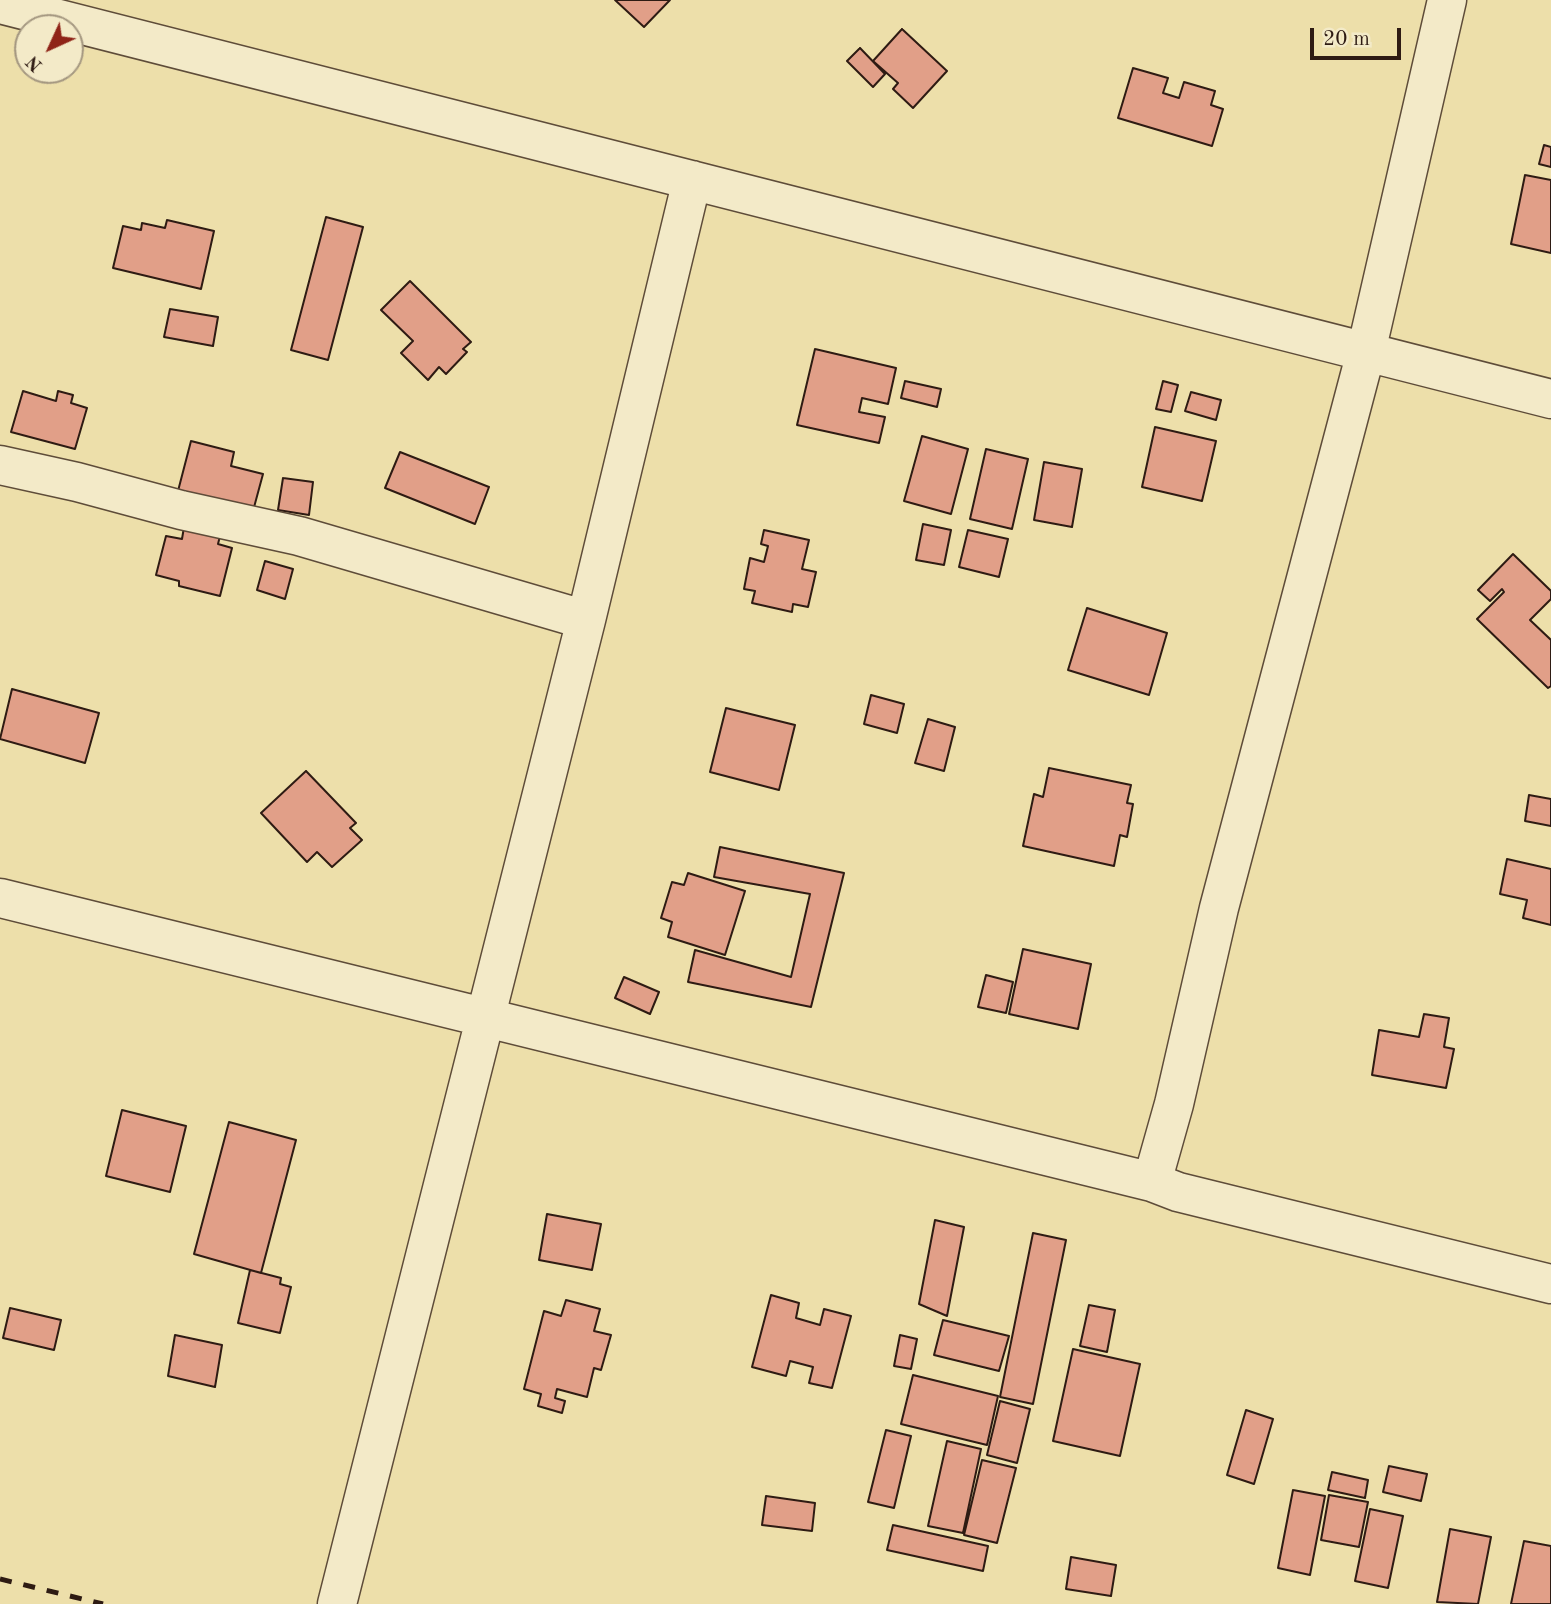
<!DOCTYPE html>
<html>
<head>
<meta charset="utf-8">
<style>
  body { margin:0 }
  #map { position:relative; width:1551px; height:1604px; overflow:hidden; background:#eddfaa; font-family:"Old Standard TT",serif }
  canvas { display:block }
  .north { position:absolute; left:14px; top:14px; width:70px; height:70px; box-sizing:border-box; background:#f3eac8; border:2px solid #a49780; border-radius:50%; rotate:225deg; font-size:19px; font-weight:700; line-height:28px; text-align:center; color:#2e1b13 }
  .north::after { content:''; display:block; margin:auto; width:24px; height:32px; background:#8f2418; clip-path:polygon(50% 0,100% 100%,50% 72%,0 100%) }
  .scale { position:absolute; left:1310px; top:28px; width:91px; height:32px; box-sizing:border-box; border:4px solid #2e1b13; border-top:0; padding-left:9px; font-size:21px; line-height:24px; white-space:nowrap; color:#2e1b13; -webkit-text-stroke:5px #f3eac8; paint-order:stroke }
</style>
</head>
<body>
<div id="map">
<canvas width="1551" height="1604"></canvas>
<div class="north">N</div>
<div class="scale">20 m</div>
</div>
<script>
const ctx = document.querySelector('canvas').getContext('2d');
ctx.lineJoin = 'round';
function fill(path, color) { ctx.fillStyle = color; ctx.fill(path, 'evenodd'); }
const toPath = rows => new Path2D(rows.map(r => 'M' + r).join(''));
function strokePath(path, color, width, dash) { ctx.strokeStyle = color; ctx.lineWidth = width; ctx.lineCap = dash ? 'butt' : 'round'; ctx.setLineDash(dash || []); ctx.stroke(path); }
const building = toPath([
  [615,0,670,0,644,27,615,0],
  [902,29,947,71,913,108,893,89,898,83,873,61,902,29],
  [860,48,885,74,873,87,847,61,860,48],
  [1133,68,1168,78,1163,93,1179,98,1184,82,1215,91,1211,105,1223,109,1212,146,1118,118,1133,68],
  [1544,145,1551,147,1551,167,1539,164,1544,145],
  [1525,175,1551,180,1551,253,1511,244,1525,175],
  [326,217,363,227,328,360,291,350,326,217],
  [167,220,214,231,201,289,113,268,123,226,141,230,142,223,165,228,167,220],
  [410,281,471,342,463,349,467,352,446,374,439,367,428,380,401,353,413,341,381,310,410,281],
  [170,309,218,317,213,346,164,337,170,309],
  [815,349,896,368,888,404,862,398,859,412,885,417,879,443,797,425,815,349],
  [905,381,941,389,937,407,901,398,905,381],
  [1163,381,1178,385,1171,412,1156,409,1163,381],
  [23,391,56,401,58,391,73,395,71,403,87,408,75,449,11,432,23,391],
  [1191,392,1221,400,1216,420,1185,411,1191,392],
  [1155,427,1216,441,1202,501,1142,487,1155,427],
  [922,436,968,449,951,514,904,501,922,436],
  [191,441,234,452,231,466,263,474,253,511,178,491,191,441],
  [986,449,1028,459,1012,529,970,519,986,449],
  [400,452,489,487,475,524,385,488,400,452],
  [1044,462,1082,469,1072,527,1034,520,1044,462],
  [283,478,313,482,309,515,278,510,283,478],
  [923,524,951,530,944,565,916,560,923,524],
  [184,527,220,536,218,544,232,548,220,596,179,586,179,581,156,575,166,536,182,539,184,527],
  [764,530,809,540,802,569,816,572,808,607,793,604,792,612,752,603,755,591,744,589,750,558,764,562,768,546,761,544,764,530],
  [968,530,1008,539,999,577,959,567,968,530],
  [1513,554,1551,591,1551,599,1530,620,1551,640,1551,686,1548,688,1477,619,1504,592,1502,589,1490,601,1478,590,1513,554],
  [265,561,293,569,285,599,257,590,265,561],
  [1087,608,1167,633,1149,695,1068,670,1087,608],
  [12,689,99,713,85,763,0,739,12,689],
  [871,695,904,704,897,733,864,724,871,695],
  [726,708,795,725,779,790,710,772,726,708],
  [928,719,955,727,944,771,915,763,928,719],
  [1049,768,1131,785,1127,803,1133,804,1127,837,1120,835,1114,866,1023,846,1034,794,1043,797,1049,768],
  [306,771,356,823,350,828,362,840,332,867,317,852,307,862,261,813,306,771],
  [1529,795,1551,799,1551,826,1525,821,1529,795],
  [720,847,844,873,811,1007,688,982,695,950,791,977,810,894,714,877,720,847],
  [1507,859,1551,869,1551,925,1523,918,1527,900,1500,894,1507,859],
  [688,873,745,891,725,955,668,937,672,922,661,918,672,882,684,885,688,873],
  [1023,949,1091,964,1078,1029,1009,1014,1023,949],
  [986,975,1013,982,1006,1013,978,1007,986,975],
  [624,977,659,992,650,1014,615,998,624,977],
  [1424,1014,1449,1018,1444,1047,1454,1049,1446,1088,1372,1075,1379,1030,1419,1037,1424,1014],
  [122,1110,186,1126,170,1192,106,1176,122,1110],
  [229,1122,296,1140,261,1273,194,1254,229,1122],
  [547,1214,601,1224,592,1270,539,1260,547,1214],
  [935,1220,964,1227,947,1316,919,1304,935,1220],
  [1033,1233,1066,1240,1033,1404,1000,1397,1033,1233],
  [250,1270,281,1278,280,1284,291,1287,280,1333,238,1323,250,1270],
  [771,1295,799,1303,796,1318,820,1325,824,1309,851,1316,832,1388,809,1383,813,1367,790,1361,786,1376,752,1367,771,1295],
  [566,1300,600,1309,594,1331,611,1335,601,1370,594,1368,587,1397,557,1389,555,1398,565,1401,562,1413,538,1406,541,1394,524,1389,544,1311,561,1316,566,1300],
  [1089,1305,1115,1310,1107,1352,1080,1346,1089,1305],
  [10,1308,61,1320,54,1350,3,1338,10,1308],
  [943,1320,1009,1336,999,1371,934,1355,943,1320],
  [175,1335,222,1345,215,1387,168,1376,175,1335],
  [900,1335,917,1339,911,1369,894,1366,900,1335],
  [1073,1349,1140,1364,1120,1456,1053,1441,1073,1349],
  [913,1375,998,1396,987,1445,901,1424,913,1375],
  [1000,1401,1030,1409,1017,1463,987,1455,1000,1401],
  [1246,1410,1273,1419,1254,1484,1227,1475,1246,1410],
  [886,1430,911,1436,894,1508,868,1502,886,1430],
  [947,1441,981,1449,963,1533,928,1526,947,1441],
  [982,1460,1016,1468,997,1543,964,1535,982,1460],
  [1389,1466,1427,1474,1421,1501,1383,1492,1389,1466],
  [1332,1472,1368,1480,1365,1498,1328,1490,1332,1472],
  [1293,1490,1325,1496,1310,1575,1278,1568,1293,1490],
  [1329,1495,1368,1502,1359,1547,1321,1540,1329,1495],
  [766,1496,815,1503,812,1531,762,1525,766,1496],
  [1370,1509,1403,1516,1388,1588,1355,1581,1370,1509],
  [893,1525,988,1546,983,1571,887,1550,893,1525],
  [1450,1529,1491,1537,1478,1604,1437,1602,1450,1529],
  [1524,1541,1551,1546,1551,1604,1511,1604,1524,1541],
  [1071,1557,1116,1565,1111,1596,1066,1589,1071,1557]
]);
const minor = toPath([
  [0,4,1551,399],
  [0,465,77,482,181,510,299,536,586,620],
  [0,898,1152,1182,1178,1192,1551,1284],
  [1152,1182,1174,1104,1219,908,1366,352,1447,0],
  [337,1604,586,620,692,180]
]);
const rail = toPath([
  [0,1579,103,1604]
]);
fill(building, '#e19f88');
strokePath(building, '#2e1b13', 2);
strokePath(minor, '#5e4c39', 41);
strokePath(minor, '#f3eac8', 38);
strokePath(rail, '#2e1b13', 5, [12, 12]);
</script>
</body>
</html>
